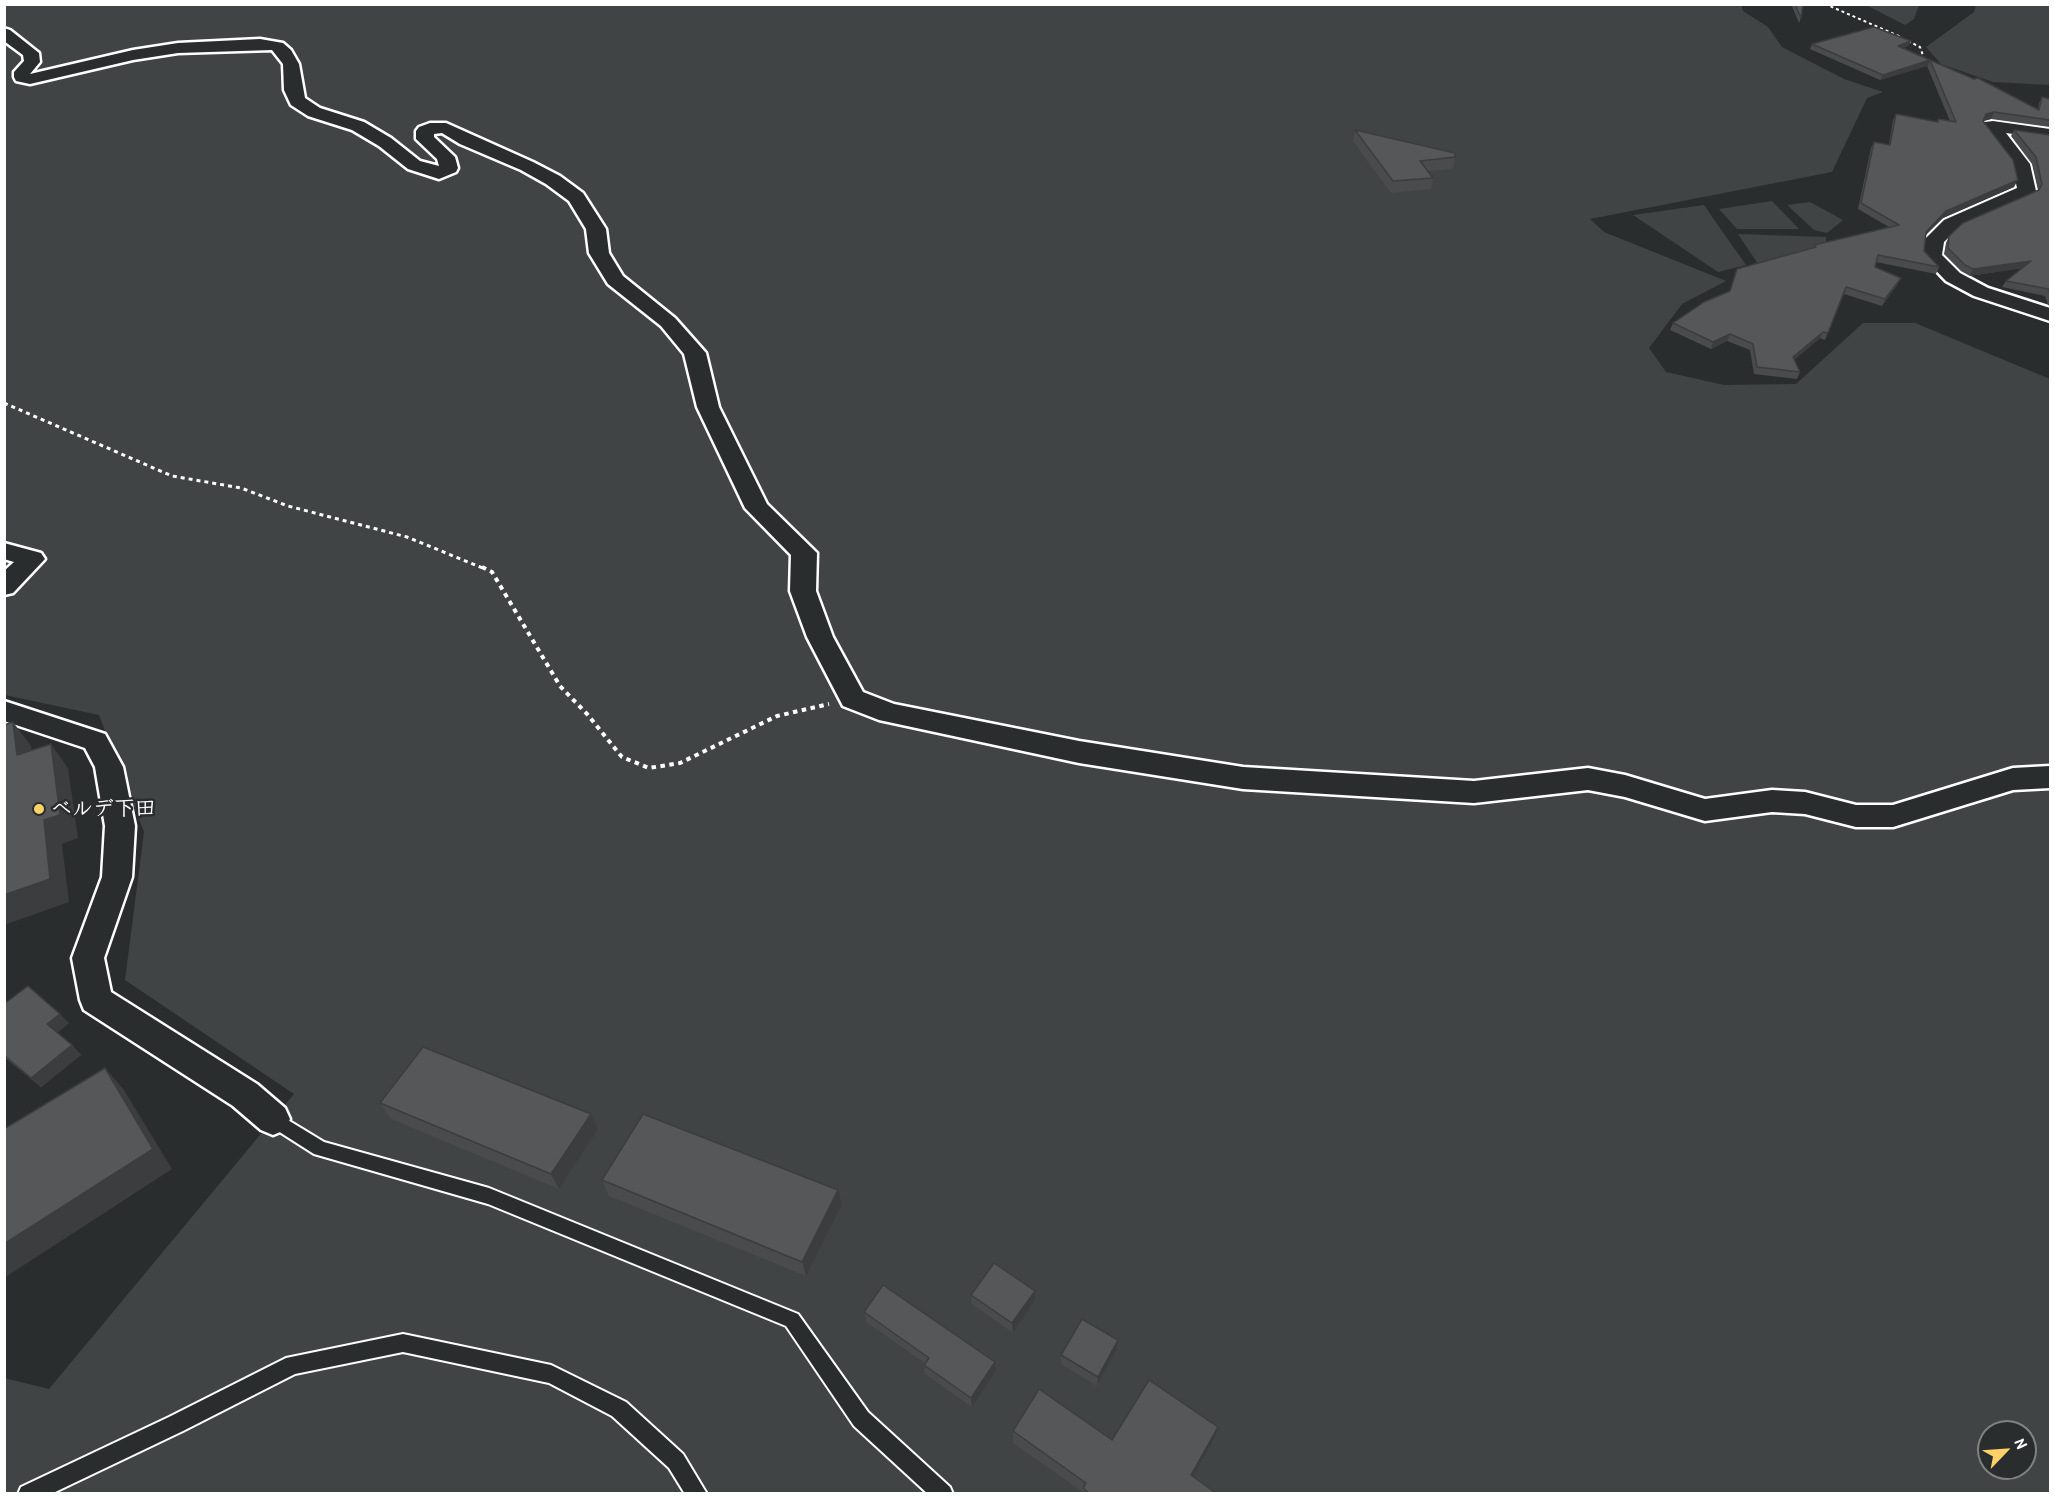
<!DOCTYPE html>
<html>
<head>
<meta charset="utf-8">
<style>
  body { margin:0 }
  #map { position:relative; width:2055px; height:1498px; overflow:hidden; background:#2a2d2e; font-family:"Patrick Hand",sans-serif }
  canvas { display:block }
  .frame { position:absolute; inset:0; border:6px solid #fff; pointer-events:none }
  .north { position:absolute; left:1977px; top:1420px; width:60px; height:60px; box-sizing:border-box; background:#2a2d2e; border:2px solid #7f8182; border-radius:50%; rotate:65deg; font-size:16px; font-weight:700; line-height:24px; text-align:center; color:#fff }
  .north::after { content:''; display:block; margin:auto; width:21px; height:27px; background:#ffd166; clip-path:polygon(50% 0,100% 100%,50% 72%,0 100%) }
</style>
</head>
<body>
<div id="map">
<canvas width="2055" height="1498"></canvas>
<div class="frame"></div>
<div class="north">N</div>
</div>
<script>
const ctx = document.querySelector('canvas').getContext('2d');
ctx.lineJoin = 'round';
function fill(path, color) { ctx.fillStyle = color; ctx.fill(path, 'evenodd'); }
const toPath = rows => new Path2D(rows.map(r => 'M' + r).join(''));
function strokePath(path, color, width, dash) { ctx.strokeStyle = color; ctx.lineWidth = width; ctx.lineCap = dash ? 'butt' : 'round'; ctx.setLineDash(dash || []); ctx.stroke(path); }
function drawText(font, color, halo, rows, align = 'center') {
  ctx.font = font + ' "Patrick Hand","Klee One",sans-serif'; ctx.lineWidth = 5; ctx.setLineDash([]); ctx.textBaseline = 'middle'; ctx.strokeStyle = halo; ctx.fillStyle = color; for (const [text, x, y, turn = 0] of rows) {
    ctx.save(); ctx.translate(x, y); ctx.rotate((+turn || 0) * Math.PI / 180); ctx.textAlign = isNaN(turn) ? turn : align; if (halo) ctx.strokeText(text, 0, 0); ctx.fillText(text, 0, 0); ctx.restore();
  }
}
const green = toPath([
  [1741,4,1743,11,1768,27,1782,47,1844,79,1883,92,1867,98,1832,172,1590,219,1604,232,1726,281,1682,304,1649,348,1666,372,1724,385,1796,384,1863,323,1915,323,2050,379,2050,1493,5,1493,4,1378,49,1389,294,1094,125,980,144,832,99,715,5,695,5,5],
  [1989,1432,2025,1432,2025,1468,1989,1468],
  [1866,5,1919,5,1914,19,1905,25],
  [1976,5,2050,5,2050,85,1993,82,1941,64,1926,47,1974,12],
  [1772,201,1799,229,1737,229,1719,209],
  [1810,202,1843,220,1827,233,1814,230,1787,205],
  [1704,205,1717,224,1746,265,1718,272,1633,215],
  [1738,234,1826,237,1826,243,1758,264]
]);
const pathFar2 = toPath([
  [1825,4,1901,37],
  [1908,41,1920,47,1925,61]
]);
const pathFar1 = toPath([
  [4,403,172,476,241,488,288,506,407,537,485,569]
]);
const path = toPath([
  [482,567,492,572,560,686,587,714,622,757,649,768,680,763,777,716,829,704]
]);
const service = toPath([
  [273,1111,324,1142,489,1188,798,1314,868,1412,950,1487,953,1494,928,1494,854,1426,786,1326,488,1204,314,1154,267,1124,265,1119,267,1114,273,1111],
  [403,1334,551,1365,626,1402,683,1454,707,1494,685,1494,669,1468,612,1416,549,1383,403,1352,295,1374,183,1431,51,1494,18,1494,21,1487,169,1417,286,1358,403,1334]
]);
const minor = toPath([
  [4,28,10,30,39,53,40,62,30,74,133,50,178,43,260,39,283,43,291,50,299,64,305,98,320,108,364,122,391,138,420,161,439,166,437,159,416,139,416,131,419,127,430,123,446,123,533,162,560,176,583,193,606,229,609,253,623,276,675,318,706,353,719,407,767,504,817,553,816,591,833,637,863,692,894,704,1079,741,1243,767,1474,781,1588,768,1625,775,1705,799,1772,790,1805,792,1856,805,1893,805,2013,768,2050,766,2050,788,2013,790,1893,827,1856,827,1805,814,1772,812,1705,821,1625,797,1588,790,1474,803,1243,789,1079,763,879,720,843,706,807,637,790,591,791,555,745,508,697,407,684,354,661,326,608,284,589,253,586,229,569,201,546,184,521,170,460,144,442,133,434,134,434,137,455,157,458,168,456,172,439,179,408,169,379,146,352,130,308,116,291,105,284,90,283,64,272,50,178,53,133,60,30,84,16,81,14,77,14,72,24,61,23,55,4,41,4,28],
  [1993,121,2050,129,2050,139,2006,133,2030,164,2036,191,2034,195,1958,228,1944,242,1942,255,1960,273,1988,288,2050,308,2050,321,1974,296,1946,281,1922,256,1924,240,1944,220,2017,188,2012,165,1982,126,1985,122,1993,121],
  [4,543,41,553,45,559,13,593,4,595,4,571,14,562,4,559,4,543],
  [4,701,105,734,123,767,135,826,132,877,104,958,111,992,257,1084,285,1108,290,1119,285,1130,273,1135,261,1130,233,1106,84,1010,80,1000,72,958,102,877,105,826,95,767,85,748,4,721,4,701]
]);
const wall = toPath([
  [1791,4,1803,4,1801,18,1799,23],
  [1911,41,1908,46,1903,48,1927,66,1880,80,1810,49,1812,44],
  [1930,60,2038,109,2039,103,2042,97,2050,99,2050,128,2050,127,1991,119,1984,121,2014,187,1943,218,1925,236,1924,251,1939,267,1936,274,1876,262,1875,267,1901,278,1897,285,1882,306,1844,294,1825,340,1820,338,1794,360,1800,372,1797,379,1754,374,1750,350,1727,341,1711,349,1670,330,1673,323,1730,291,1737,269,1813,247,1814,245,1889,227,1858,209,1871,148,1874,142,1889,145,1893,120,1896,114,1937,122,1938,119,1950,121,1927,66],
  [1355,130,1455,157,1453,169,1428,171,1433,178,1431,189,1391,193,1353,141],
  [2014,130,2050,135,2050,306,2048,305,2045,296,2002,287,2006,281,2022,268,1970,276,1961,271,1944,254,1946,243,1949,236,2038,190,2032,164,2011,136],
  [4,1004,69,1023,57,1033,72,1045,81,1055,41,1087,4,1057],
  [380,1103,591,1114,598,1129,559,1189,391,1119],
  [602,1180,842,1205,806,1276,609,1196],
  [1035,1291,1035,1300,1013,1333,972,1304,971,1295],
  [864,1312,996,1371,972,1407,925,1374,924,1365,925,1363,866,1322],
  [1117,1349,1097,1386,1061,1364,1061,1355],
  [1013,1431,1112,1440,1214,1439,1193,1477,1217,1494,1083,1494,1083,1492,1013,1443]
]);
const shadedWall = toPath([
  [1911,41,1908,46,1895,51,1898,46],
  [1930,60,1927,66,1880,80,1883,75],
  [1994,112,1991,119,1983,121,1986,114],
  [2018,180,2014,187,1943,218,1922,238,1926,232,1946,211],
  [2031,261,2028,267,1970,276,1973,269],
  [1901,278,1897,285,1882,306,1885,299],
  [1823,332,1820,338,1790,363,1793,357],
  [1730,334,1727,341,1711,349,1713,342],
  [13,722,31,746,35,779,17,755],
  [51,744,68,768,78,838,62,844,69,902,4,925,4,895],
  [60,1014,69,1023,56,1034,47,1024],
  [72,1045,81,1055,41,1087,31,1078],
  [105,1068,124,1090,172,1169,4,1278,4,1244],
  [591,1114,598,1129,559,1189,551,1174],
  [838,1190,842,1205,806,1276,802,1262],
  [1035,1291,1035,1300,1013,1333,1012,1323],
  [1118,1340,1117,1349,1097,1386,1098,1377],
  [995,1362,996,1371,972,1407,971,1398],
  [1218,1427,1214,1439,1188,1486,1191,1475]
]);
const building = toPath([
  [1795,4,1803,4,1801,18,1795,4],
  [1874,27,1911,41,1898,46,1930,60,1883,75,1812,44,1874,27],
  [1930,60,1974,79,1978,78,2039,110,2042,97,2050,99,2050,120,1994,112,1986,114,1983,121,2013,160,2018,180,1946,211,1926,232,1924,251,1939,267,1878,255,1875,267,1901,278,1885,299,1846,287,1828,333,1823,332,1793,357,1800,372,1757,367,1753,344,1730,334,1713,342,1673,323,1704,302,1730,291,1737,269,1816,247,1814,245,1899,225,1861,203,1874,142,1890,145,1896,114,1938,122,1938,119,1956,122,1930,60],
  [1355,130,1455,153,1455,157,1420,161,1433,178,1393,181,1355,130],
  [2014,130,2050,135,2050,294,2049,289,2006,281,2031,261,1973,269,1965,265,1948,248,1949,236,1963,223,2039,190,2042,184,2036,157,2014,130],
  [13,722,17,755,51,744,60,815,44,820,50,879,4,895,4,725,13,722],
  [28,986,60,1014,47,1024,72,1045,31,1078,4,1055,4,1004,28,986],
  [423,1047,591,1114,551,1174,380,1103,423,1047],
  [105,1068,153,1149,4,1244,4,1129,105,1068],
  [643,1114,838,1190,802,1262,602,1180,643,1114],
  [994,1263,1035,1291,1012,1323,971,1295,994,1263],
  [883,1285,995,1362,971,1398,924,1365,929,1358,864,1312,883,1285],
  [1082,1319,1118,1340,1098,1377,1061,1355,1082,1319],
  [1149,1380,1218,1427,1191,1475,1217,1494,1090,1494,1083,1488,1086,1483,1013,1431,1039,1389,1112,1440,1149,1380]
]);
const markers = [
  [39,809,6,"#ffd166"]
];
const poiNames = [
  ["ベルデ下田",51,809]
];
fill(green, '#414445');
strokePath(service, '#fff', 4);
strokePath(minor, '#fff', 5);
strokePath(pathFar2, '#fff', 2, [3, 3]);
strokePath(pathFar1, '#fff', 3, [4, 4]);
strokePath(path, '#fff', 4, [4.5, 4.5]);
fill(service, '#2a2d2e');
fill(minor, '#2a2d2e');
fill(wall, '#494b4c');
fill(shadedWall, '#3c3d3e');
fill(building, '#555758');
strokePath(building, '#3c3d3e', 1.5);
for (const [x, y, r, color] of markers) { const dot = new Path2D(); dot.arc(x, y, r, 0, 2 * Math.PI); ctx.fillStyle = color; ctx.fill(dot); strokePath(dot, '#2a2d2e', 2); }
drawText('bold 21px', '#fff', '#2a2d2e', poiNames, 'left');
</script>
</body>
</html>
